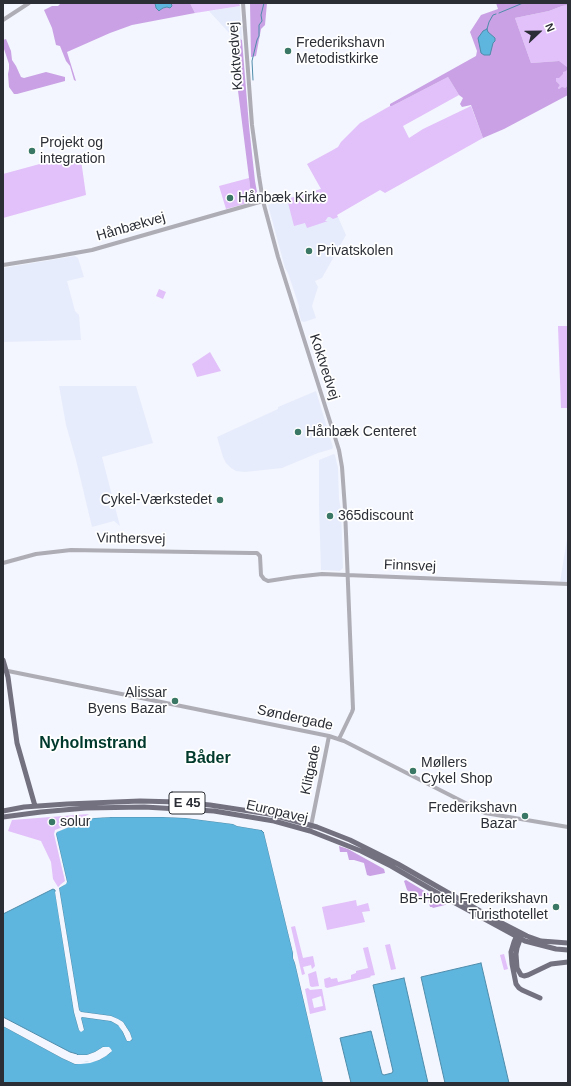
<!DOCTYPE html>
<html>
<head>
<meta charset="utf-8">
<style>
  body { margin:0 }
  #map { position:relative; width:571px; height:1086px; overflow:hidden; background:#f3f6fe; font-family:Arial,sans-serif }
  canvas { display:block }
  .frame { position:absolute; inset:0; border:4px solid #2b2e35; pointer-events:none }
  .north { position:absolute; left:519px; top:12px; width:40px; height:40px; -webkit-text-stroke:3px #fff; paint-order:stroke; rotate:68deg; font-size:11px; font-weight:700; line-height:16px; text-align:center; color:#2b2e35 }
  .north::after { content:''; display:block; margin:auto; width:14px; height:18px; background:#2b2e35; clip-path:polygon(50% 0,100% 100%,50% 72%,0 100%) }
</style>
</head>
<body>
<div id="map">
<canvas width="571" height="1086"></canvas>
<div class="frame"></div>
<div class="north">N</div>
</div>
<script>
const ctx = document.querySelector('canvas').getContext('2d');
ctx.lineJoin = 'round';
function fill(path, color) { ctx.fillStyle = color; ctx.fill(path, 'evenodd'); }
const toPath = rows => new Path2D(rows.map(r => 'M' + r).join(''));
function strokePath(path, color, width, dash) { ctx.strokeStyle = color; ctx.lineWidth = width; ctx.lineCap = dash ? 'butt' : 'round'; ctx.setLineDash(dash || []); ctx.stroke(path); }
function drawText(font, color, halo, rows, align = 'center') {
  ctx.font = font + ' Arial,sans-serif'; ctx.lineWidth = 3.5; ctx.setLineDash([]); ctx.textBaseline = 'middle'; ctx.strokeStyle = halo; ctx.fillStyle = color; for (const [text, x, y, turn = 0] of rows) {
    ctx.save(); ctx.translate(x, y); ctx.rotate((+turn || 0) * Math.PI / 180); ctx.textAlign = isNaN(turn) ? turn : align; if (halo) ctx.strokeText(text, 0, 0); ctx.fillText(text, 0, 0); ctx.restore();
  }
}
const built = toPath([
  [240,6,242,40,231,35,209,11],
  [321,189,338,217,346,235,322,278,315,281,318,287,312,306,316,318,304,322,301,321,299,312,299,306,288,273,285,268,268,205],
  [75,256,78,258,84,277,67,281,75,311,79,315,81,340,3,342,3,268],
  [59,386,136,386,153,443,102,457,120,526,114,521,92,527,76,460,66,425],
  [316,391,333,447,332,449,318,453,282,468,245,472,236,471,231,468,226,463,223,457,217,437,278,409,278,407],
  [334,454,335,455,338,468,339,499,341,510,343,568,340,571,321,570,319,506,319,460],
  [567,539,568,540,568,582,560,582]
]);
const green = toPath([
  [190,3,239,3,240,6,195,13],
  [568,5,568,85,565,88,559,89,558,88,560,85,556,81,556,78,559,61,531,63,515,18,549,11,562,6],
  [448,77,459,95,403,126,409,138,423,129,471,106,483,138,385,193,380,190,337,215,338,217,333,219,330,217,328,217,325,221,328,221,307,228,305,223,294,226,287,199,321,189,307,164,331,151,338,147,341,142,360,123,390,106,392,106],
  [80,153,86,195,3,218,3,174],
  [249,178,252,202,226,209,219,186],
  [159,289,166,292,163,299,156,296],
  [558,326,568,326,568,408,561,408],
  [210,352,221,371,197,377,192,364],
  [89,814,56,834,67,882,58,887,53,879,51,862,41,841,8,831,12,820],
  [356,900,357,906,368,903,370,911,362,912,365,922,327,930,322,907],
  [295,926,303,958,313,956,315,966,312,969,311,965,303,967,305,974,302,975,291,927],
  [390,944,396,969,391,970,385,945],
  [368,947,375,975,370,976,371,977,327,988,325,987,324,979,330,977,331,979,337,978,338,982,351,979,351,975,356,973,356,971,368,968,363,948],
  [504,954,508,969,504,970,500,955],
  [316,971,319,986,312,987,310,986,308,974],
  [308,988,310,990,320,989,322,989,326,1010,310,1014,305,989],
  [321,996,323,1006,314,1008,312,999]
]);
const forest = toPath([
  [61,3,155,3,156,8,159,11,162,8,172,6,171,3,190,3,195,13,132,25,110,33,67,52,76,81,74,80,70,66,66,61,60,46,56,45,52,28,44,10,52,6,58,6],
  [250,3,267,3,265,25,261,29,256,56,251,57],
  [496,3,568,3,568,5,562,6,549,11,515,18,531,63,559,61,568,68,566,71,563,72,563,74,559,78,556,78,556,81,560,85,558,88,559,89,562,87,565,88,568,85,568,95,504,129,483,138,471,105,462,107,460,104,463,98,459,95,448,77,392,106,390,106,390,104,476,56,477,51,470,32,481,15,498,9],
  [231,35,242,40,249,126,255,181,258,198,257,200,252,202],
  [6,39,11,51,12,60,16,66,21,77,24,78,46,72,65,77,65,81,17,94,14,94,9,87,8,74,9,69,9,64,3,46,3,40],
  [339,846,348,849,384,869,385,873,370,876,367,875,364,863,354,860,349,860,347,852,340,852],
  [406,880,446,904,445,905,433,908,432,907,430,907,428,900,425,900,424,897,421,898,412,894,407,890,404,881]
]);
const water = toPath([
  [155,3,171,3,172,6,170,8,167,7,163,8,160,10,159,11,156,8,155,3],
  [487,29,488,32,495,38,495,41,493,43,490,55,484,55,481,53,478,38,483,31,487,29],
  [111,817,163,817,186,818,233,824,237,826,261,830,264,833,293,953,293,958,295,963,323,1083,3,1083,3,1026,62,1058,75,1064,99,1060,110,1053,111,1049,103,1047,95,1052,87,1055,78,1055,77,1054,70,1052,3,1017,3,914,53,889,55,890,74,1012,79,1030,84,1030,81,1018,82,1017,111,1021,118,1025,121,1028,127,1041,132,1040,130,1033,123,1022,111,1016,81,1012,79,1010,59,888,65,884,67,882,56,834,57,831,94,818,111,817],
  [481,963,509,1083,445,1083,421,977,481,963],
  [404,978,428,1083,351,1083,340,1038,371,1031,382,1074,384,1075,392,1073,393,1071,373,985,404,978]
]);
const pier = toPath([
  [110,815,163,815,187,816,233,822,237,824,262,828,261,830,237,826,233,824,186,818,163,817,111,817,94,818,82,822,57,832,56,834,67,882,66,884,59,888,79,1010,81,1012,111,1016,118,1019,123,1022,130,1033,132,1039,130,1041,127,1041,123,1032,118,1025,111,1021,82,1017,81,1018,84,1030,81,1032,79,1030,74,1012,55,892,57,890,76,1011,81,1029,82,1029,79,1018,82,1015,112,1019,119,1023,123,1027,129,1039,130,1039,126,1030,121,1023,117,1020,111,1018,81,1014,78,1011,57,890,60,885,65,881,54,834,55,830,81,820,94,817],
  [264,833,266,833,294,953,295,957,297,963,325,1083,323,1083,295,963,293,958,293,953],
  [3,1024,63,1056,76,1062,81,1062,89,1061,98,1058,110,1050,108,1049,104,1049,96,1054,87,1057,78,1057,78,1055,87,1055,95,1052,103,1047,109,1047,111,1049,112,1051,106,1056,99,1060,90,1063,81,1064,75,1064,62,1058,3,1026]
]);
const stream = toPath([
  [499,13,523,3],
  [487,29,489,22,493,15,496,14],
  [253,80,252,61,257,40,259,36,259,25,262,21,261,15,264,3]
]);
const minor = toPath([
  [243,3,252,125,259,176,263,201,278,257,339,450,342,467,345,509,353,709,352,712,339,739],
  [3,20,29,3],
  [3,265,53,257,92,250,263,201],
  [3,563,36,554,71,550,251,553,257,553,260,556,261,575,264,579,268,581,294,577,322,574,568,584],
  [3,670,329,736,344,741,485,813,568,827],
  [310,831,329,736]
]);
const major = toPath([
  [3,660,8,677,17,743,35,806],
  [3,811,24,807,67,804,140,801,178,802,210,805,269,814,317,827,350,840,398,864,494,919,527,936,541,941,568,943],
  [3,817,41,812,86,808,144,807,214,811,274,821,310,831,361,851,391,866,446,898,525,941,556,949,568,950],
  [517,935,514,942,511,952,512,964,516,984,519,988,522,990,540,998],
  [521,937,517,948,516,954,517,968,521,975,524,976,528,975,551,964,568,962]
]);
const markers = [
  [288,51,4,"#3a7865"],
  [32,151,4,"#3a7865"],
  [230,198,4,"#3a7865"],
  [309,251,4,"#3a7865"],
  [298,432,4,"#3a7865"],
  [220,500,4,"#3a7865"],
  [330,516,4,"#3a7865"],
  [175,701,4,"#3a7865"],
  [413,771,4,"#3a7865"],
  [525,816,4,"#3a7865"],
  [52,822,4,"#3a7865"],
  [556,907,4,"#3a7865"]
];
const shields = [
  [187,803,36]
];
const shieldNames = [
  ["E 45",187,803]
];
const poiNames = [
  ["Frederikshavn",296,43],
  ["Metodistkirke",296,59],
  ["Projekt og",40,143],
  ["integration",40,159],
  ["Hånbæk Kirke",238,198],
  ["Privatskolen",317,251],
  ["Hånbæk Centeret",306,432],
  ["Cykel-Værkstedet",212,500,"right"],
  ["365discount",338,516],
  ["Alissar",167,693,"right"],
  ["Byens Bazar",167,709,"right"],
  ["Møllers",421,763],
  ["Cykel Shop",421,779],
  ["Frederikshavn",517,808,"right"],
  ["Bazar",517,824,"right"],
  ["solur",60,822],
  ["BB-Hotel Frederikshavn",548,899,"right"],
  ["Turisthotellet",548,915,"right"]
];
const streetNames = [
  ["Koktvedvej",236,56,-94],
  ["Hånbækvej",131,227,-16],
  ["Koktvedvej",324,367,72],
  ["Vinthersvej",131,539,1],
  ["Finnsvej",410,566,2],
  ["Søndergade",295,718,12],
  ["Klitgade",311,770,-78],
  ["Europavej",277,812,13]
];
const quarterNames = [
  ["Nyholmstrand",93,744],
  ["Båder",208,759]
];
fill(built, '#e7ecfc');
fill(green, '#e2c0f9');
fill(forest, '#c9a1e4');
fill(water, '#5eb5de');
strokePath(water, '#4f8cab', 1);
fill(pier, '#f3f6fe');
strokePath(stream, '#4f8cab', 1);
strokePath(minor, '#aeadb6', 4);
strokePath(major, '#737180', 5);
for (const [x, y, r, color] of markers) { const dot = new Path2D(); dot.arc(x, y, r, 0, 2 * Math.PI); ctx.fillStyle = color; ctx.fill(dot); strokePath(dot, '#fff', 1.5); }
for (const [x, y, w] of shields) { const box = new Path2D(); box.roundRect(x - w / 2, y - 11, w, 22, 3); ctx.fillStyle = '#fff'; ctx.fill(box); strokePath(box, '#2b2e35', 1); }
drawText('bold 13px', '#2b2e35', null, shieldNames);
drawText('14px', '#2b2e35', '#fff', poiNames, 'left');
drawText('14px', '#2b2e35', '#fff', streetNames);
drawText('bold 16px', '#013a2c', '#fff', quarterNames);
</script>
</body>
</html>
